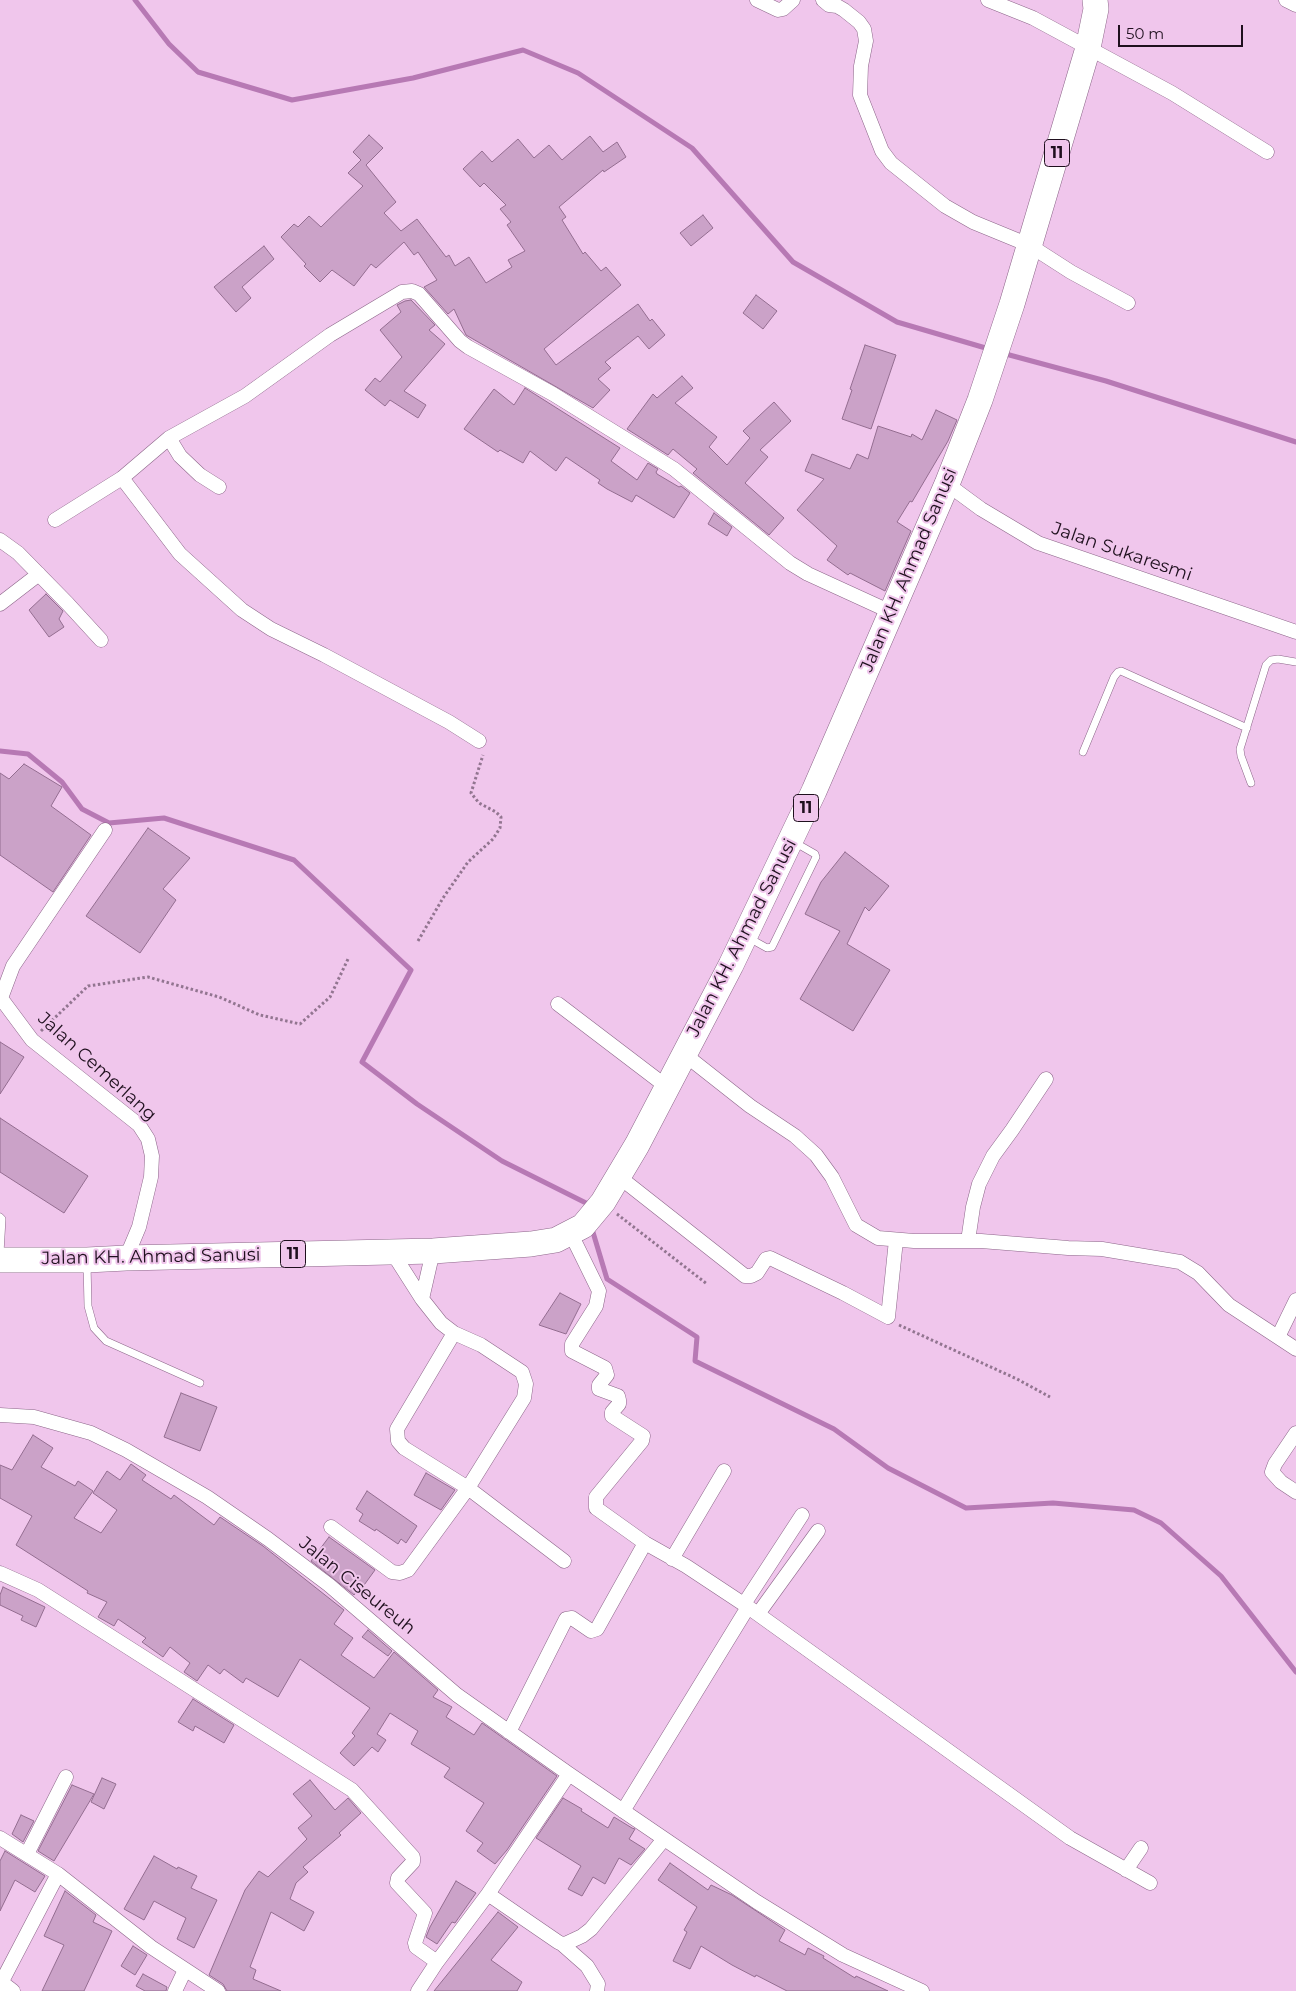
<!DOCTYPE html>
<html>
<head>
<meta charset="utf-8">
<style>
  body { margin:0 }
  #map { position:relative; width:1296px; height:1991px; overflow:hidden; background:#f0c6ec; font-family:Montserrat,sans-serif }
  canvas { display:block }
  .scale { position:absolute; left:1118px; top:25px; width:125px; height:22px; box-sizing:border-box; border:2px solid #1f101e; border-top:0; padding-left:6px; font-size:15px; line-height:18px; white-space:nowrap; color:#1f101e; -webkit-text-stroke:4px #f0c6ec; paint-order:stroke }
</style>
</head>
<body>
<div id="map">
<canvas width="1296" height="1991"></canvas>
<div class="scale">50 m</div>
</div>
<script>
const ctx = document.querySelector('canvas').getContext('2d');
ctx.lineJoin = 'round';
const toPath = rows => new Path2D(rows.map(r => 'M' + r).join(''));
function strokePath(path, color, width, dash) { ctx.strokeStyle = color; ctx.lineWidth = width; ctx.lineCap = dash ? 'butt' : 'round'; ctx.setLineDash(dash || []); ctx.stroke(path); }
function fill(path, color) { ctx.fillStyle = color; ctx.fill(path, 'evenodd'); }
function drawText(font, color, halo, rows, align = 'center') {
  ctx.font = font + ' Montserrat,sans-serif'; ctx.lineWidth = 4; ctx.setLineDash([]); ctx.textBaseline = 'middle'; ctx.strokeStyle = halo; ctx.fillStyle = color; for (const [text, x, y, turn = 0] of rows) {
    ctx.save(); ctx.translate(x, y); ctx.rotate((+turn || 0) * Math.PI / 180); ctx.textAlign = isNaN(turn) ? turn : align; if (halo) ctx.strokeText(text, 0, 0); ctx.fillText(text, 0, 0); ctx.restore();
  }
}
const stream = toPath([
  [135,0,169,44,198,72,292,100,413,78,523,50,578,73,692,148,793,262,897,322,989,349],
  [1002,353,1106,381,1296,442],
  [0,751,28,754,62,782,82,809,109,823,164,818,294,860,411,970,362,1062,417,1104,502,1161,590,1205],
  [592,1229,607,1279,697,1337,695,1361,834,1429,888,1468,966,1508,1053,1503,1134,1510,1161,1523,1221,1576,1296,1672]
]);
const building = toPath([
  [369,135,383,148,366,165,396,202,384,213,401,231,417,219,446,257,449,255,455,266,469,257,486,283,512,267,508,260,525,251,507,225,511,222,500,209,506,205,484,183,480,187,463,169,482,151,492,162,518,139,534,158,549,145,562,160,590,136,603,152,617,142,626,157,604,172,603,170,559,207,566,217,562,220,583,254,585,252,601,271,606,267,621,285,544,349,556,365,638,304,650,321,652,319,665,335,649,349,638,336,605,362,611,368,598,379,610,390,593,408,466,335,454,309,448,314,424,287,437,280,418,252,414,255,404,242,376,268,371,264,354,286,332,270,320,282,304,266,306,264,281,237,294,224,298,227,309,216,321,227,363,186,348,173,361,160,353,152,369,135],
  [703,215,713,228,691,246,680,233,703,215],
  [264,246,274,259,242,287,251,298,236,312,214,287,264,246],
  [756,295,777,311,763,329,743,313,756,295],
  [411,300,435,325,429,330,445,344,404,391,426,405,418,418,390,400,385,406,365,390,375,378,380,382,402,357,380,330,401,312,397,305,405,301,411,300],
  [865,345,896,355,871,429,842,419,852,390,850,389,865,345],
  [682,376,693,388,675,403,717,437,709,447,727,465,750,438,743,431,774,402,791,421,760,450,768,457,745,483,784,518,769,535,693,473,697,469,673,449,668,455,627,429,653,394,657,398,682,376],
  [525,388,620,448,611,461,637,480,648,463,658,469,656,472,657,474,679,487,681,486,690,493,674,518,636,495,632,502,607,489,598,483,600,480,566,457,556,471,530,451,523,463,500,450,498,452,464,429,494,389,514,405,525,388],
  [936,410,957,420,948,441,912,502,910,501,897,522,911,531,885,591,850,573,848,575,827,560,837,546,797,510,824,479,805,471,812,454,850,469,857,454,868,459,878,426,911,437,912,434,922,440,936,410],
  [714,513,732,527,727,536,708,524,714,513],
  [46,594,63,611,59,619,64,627,49,637,29,610,46,594],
  [24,764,62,787,51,806,91,835,53,892,0,855,0,773,9,779,24,764],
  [148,828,190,858,163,889,176,900,140,953,86,916,148,828],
  [845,852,889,886,869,911,865,907,847,944,890,970,853,1031,800,999,840,931,805,914,821,882,845,852],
  [0,1042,24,1057,0,1094,0,1042],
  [0,1118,88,1176,64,1213,0,1172,0,1118],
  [560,1293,581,1304,566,1334,539,1325,560,1293],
  [181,1393,217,1407,200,1451,164,1437,181,1393],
  [33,1435,53,1448,41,1467,75,1486,78,1481,93,1491,74,1518,101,1533,117,1510,93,1493,107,1471,120,1480,131,1464,146,1475,142,1480,171,1499,174,1495,214,1525,220,1517,263,1546,344,1610,334,1624,353,1638,341,1655,374,1678,394,1652,438,1690,433,1697,452,1707,446,1717,474,1735,482,1723,557,1776,507,1850,495,1864,477,1851,483,1843,466,1831,484,1803,444,1777,450,1768,411,1744,418,1731,390,1713,377,1734,386,1740,378,1752,372,1747,354,1766,340,1753,355,1736,352,1733,370,1708,300,1659,278,1697,246,1678,243,1683,224,1669,220,1674,208,1665,197,1681,184,1672,190,1663,170,1647,163,1657,142,1642,146,1638,118,1619,114,1626,98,1617,107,1602,87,1593,88,1591,16,1545,32,1516,0,1498,0,1465,12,1470,33,1435],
  [426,1473,455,1490,441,1510,414,1495,426,1473],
  [367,1491,417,1526,406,1543,401,1539,398,1544,376,1529,375,1531,359,1521,363,1514,356,1509,367,1491],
  [329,1537,375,1570,359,1592,357,1591,354,1595,311,1561,329,1537],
  [3,1587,45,1607,36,1627,21,1620,23,1616,0,1605,0,1595,3,1587],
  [368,1630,392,1651,388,1656,362,1637,368,1630],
  [193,1699,234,1725,224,1743,195,1726,193,1731,178,1722,193,1699],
  [102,1778,116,1784,104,1809,91,1802,102,1778],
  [310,1780,335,1810,348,1798,361,1813,339,1833,341,1835,303,1867,308,1872,296,1883,290,1899,314,1912,304,1931,271,1912,250,1967,256,1970,253,1979,281,1991,227,1991,223,1984,209,1975,245,1890,259,1871,268,1877,307,1839,298,1828,312,1816,293,1794,310,1780],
  [72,1785,94,1794,54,1861,38,1851,72,1785],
  [563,1798,582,1809,581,1811,608,1828,614,1817,632,1828,635,1829,629,1839,645,1849,631,1865,619,1858,605,1884,593,1877,582,1896,568,1889,581,1866,536,1838,563,1798],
  [21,1815,34,1821,23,1842,12,1834,21,1815],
  [5,1851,45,1876,35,1892,15,1880,0,1911,0,1861,5,1851],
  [154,1856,177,1869,178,1867,197,1876,191,1888,217,1900,194,1948,177,1939,186,1918,154,1901,144,1920,124,1909,154,1856],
  [670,1863,708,1890,711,1885,732,1895,785,1930,779,1941,805,1955,808,1948,824,1956,823,1958,855,1978,856,1976,888,1991,787,1991,756,1975,755,1977,732,1965,701,1946,690,1969,673,1961,687,1932,684,1930,697,1907,658,1880,670,1863],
  [456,1881,476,1893,455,1923,452,1922,437,1944,426,1937,430,1927,456,1881],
  [65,1891,96,1915,93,1922,112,1931,84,1991,42,1991,64,1945,44,1936,65,1891],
  [498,1912,518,1927,491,1960,522,1982,517,1991,434,1991,498,1912],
  [133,1946,147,1955,135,1975,121,1966,133,1946],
  [143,1974,167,1987,166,1991,145,1991,136,1986,143,1974]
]);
const path = toPath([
  [418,941,443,898,468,862,493,839,500,828,501,817,496,812,479,803,471,793,483,755],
  [41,1031,88,986,148,977,219,997,260,1015,300,1024,330,997,349,957],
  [617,1214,707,1284],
  [899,1325,1017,1379,1050,1397]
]);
const lane = toPath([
  [1083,752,1114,677,1118,672,1121,671,1247,728],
  [1251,783,1241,756,1240,749,1266,665,1271,660,1278,659,1296,662],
  [749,938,767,948,772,947,816,857,815,854,794,842],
  [0,1217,2,1219,0,1253],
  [87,1264,88,1306,94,1328,106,1341,200,1383]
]);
const street = toPath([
  [757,0,778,10,783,9,793,0],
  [823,0,829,5,837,6,844,10,859,22,864,29,866,41,861,66,860,95,882,151,891,163,945,206,973,222,1029,245,1071,272,1128,303],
  [988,0,1033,18,1172,93,1267,152],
  [1286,0,1296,5],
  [169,438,180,456,200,475,219,487],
  [947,484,981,509,1038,543,1296,632],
  [55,520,122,478],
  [0,540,18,553,68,604,101,640],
  [0,604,39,574],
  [479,741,449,722,324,655,271,629,242,610,180,554,122,478,169,438,245,396,330,335,402,292,412,291,419,294,460,341,468,347,553,394,674,469,790,563,808,574,891,612],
  [0,997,32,1040,139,1125,148,1139,152,1156,151,1177,139,1227,126,1258],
  [1,998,13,966,105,830],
  [558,1004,667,1087],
  [684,1054,750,1106,795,1136,816,1155,832,1177,856,1225,878,1238,914,1241,981,1241,1068,1248,1102,1249,1180,1262,1198,1273,1229,1305,1296,1349],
  [618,1176,745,1276,751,1276,757,1273,766,1259,770,1258,843,1293,888,1317,896,1240],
  [570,1232,599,1291,596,1306,572,1344,572,1351,605,1368,607,1375,599,1385,599,1389,618,1396,619,1400,619,1404,612,1412,612,1416,643,1436,642,1441,596,1497,596,1508,645,1543,686,1566,748,1607,1070,1838,1150,1883],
  [968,1241,973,1207,979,1184,993,1156,1012,1130,1046,1079],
  [422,1299,433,1251],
  [454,1333,397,1429,398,1441,404,1448,468,1488,564,1561],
  [1278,1337,1296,1300],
  [0,1415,34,1417,91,1433,126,1450,207,1497,268,1539,329,1585,457,1695,569,1774,757,1902,843,1955,922,1991],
  [1296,1433,1275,1464,1272,1472,1281,1482,1296,1492],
  [331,1527,392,1572,400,1573,408,1570,468,1488,524,1398,526,1384,522,1372,481,1345,454,1333,441,1323,422,1299,392,1252],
  [672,1559,724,1471],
  [0,1573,38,1590,352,1790,413,1857,413,1862,398,1878,397,1883,425,1913,415,1943,416,1947,437,1962],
  [744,1604,802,1515],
  [758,1614,818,1531],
  [509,1732,566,1619,572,1618,591,1631,597,1629,645,1543],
  [623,1811,748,1607],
  [0,1838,58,1874,151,1947,218,1991],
  [27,1854,66,1777],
  [1126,1870,1141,1848],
  [488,1894,569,1774],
  [562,1944,587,1966,598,1984,597,1991],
  [0,1981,13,1991],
  [0,1985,58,1874],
  [175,1991,185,1970],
  [418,1991,437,1962,488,1894,558,1942,562,1944,567,1943,582,1936,591,1929,664,1839]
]);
const highway = toPath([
  [0,1260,87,1260,126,1258,433,1251,531,1244,556,1240,583,1226,603,1202,637,1145,731,965,814,791,947,484,980,400,1012,304,1088,48,1096,9,1095,0]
]);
const shields = [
  [1057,153,25],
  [806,808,25],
  [293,1254,25]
];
const shieldNames = [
  ["11",1057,153],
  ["11",806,808],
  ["11",293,1254]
];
const streetNames = [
  ["Jalan Sukaresmi",1122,552,19],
  ["Jalan KH. Ahmad Sanusi",909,570,-67],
  ["Jalan KH. Ahmad Sanusi",742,938,-63],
  ["Jalan Cemerlang",97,1067,42],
  ["Jalan KH. Ahmad Sanusi",151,1257,-1],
  ["Jalan Ciseureuh",357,1586,39]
];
strokePath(stream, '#b779b4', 5);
fill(building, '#cba2c8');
strokePath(building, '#936d90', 1);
strokePath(lane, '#8c6689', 8);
strokePath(street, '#8c6689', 15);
strokePath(highway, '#8c6689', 26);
strokePath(path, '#927590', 3, [2.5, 2.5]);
strokePath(lane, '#fff', 7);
strokePath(street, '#fff', 14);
strokePath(highway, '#fff', 25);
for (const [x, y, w] of shields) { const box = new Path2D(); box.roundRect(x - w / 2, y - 13.5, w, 27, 4); ctx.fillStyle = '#f0c6ec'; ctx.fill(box); strokePath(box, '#1f101e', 1); }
drawText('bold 16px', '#1f101e', null, shieldNames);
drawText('18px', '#1f101e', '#f0c6ec', streetNames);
</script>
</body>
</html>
